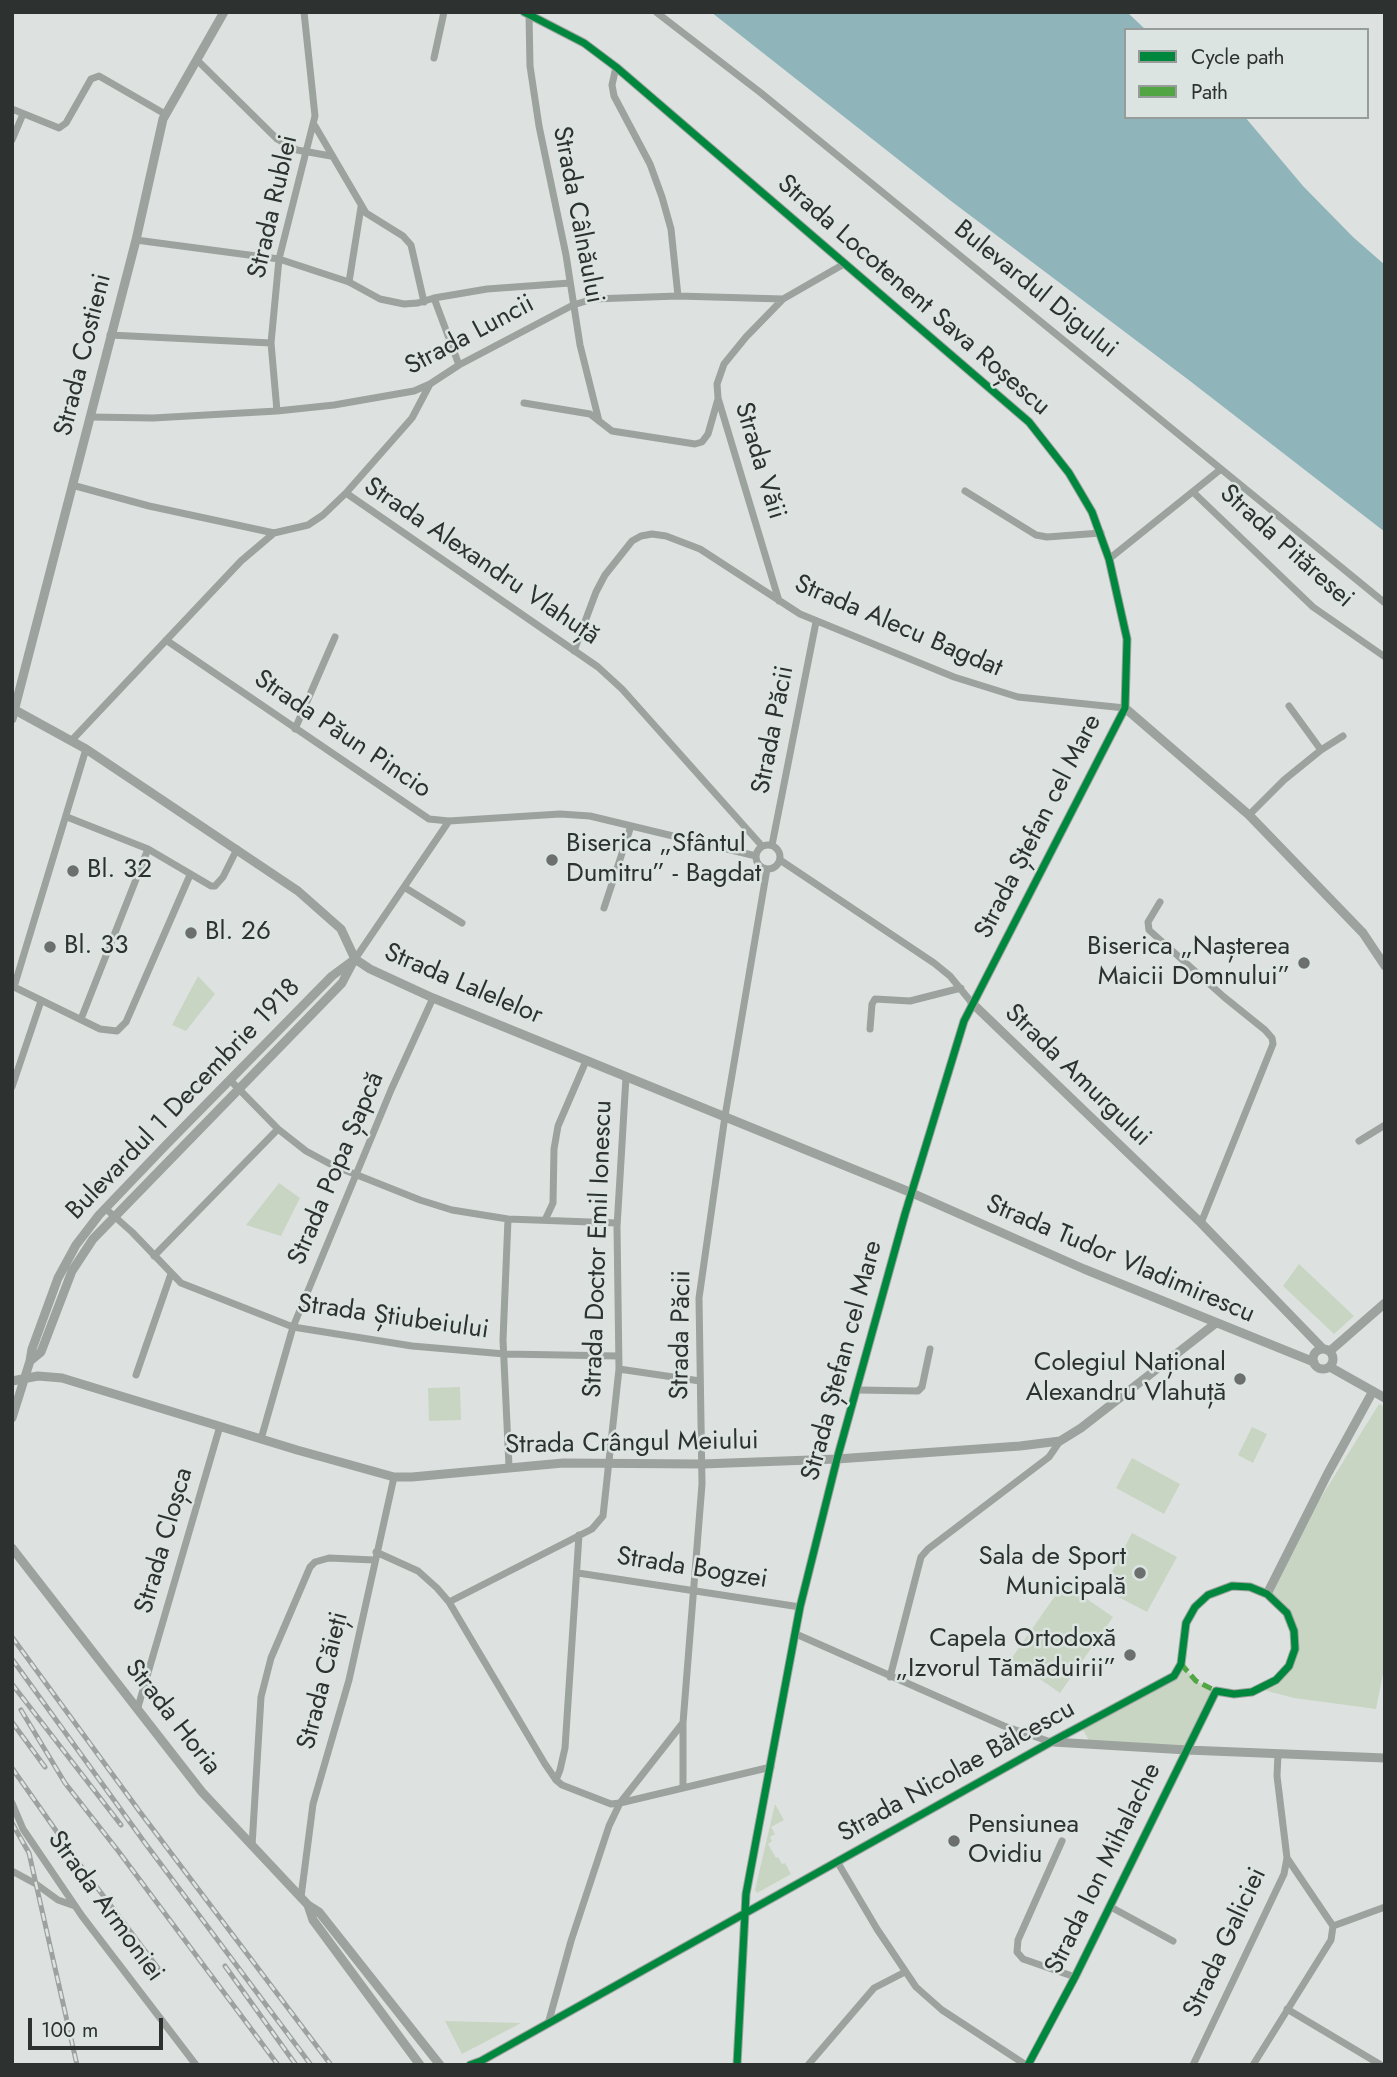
<!DOCTYPE html>
<html>
<head>
<meta charset="utf-8">
<style>
  body { margin:0 }
  #map { position:relative; width:1397px; height:2077px; overflow:hidden; background:#dde2e0; font-family:Jost,sans-serif }
  canvas { display:block }
  .frame { position:absolute; inset:0; border:14px solid #2d312f; pointer-events:none }
  .legend { position:absolute; left:1124px; top:28px; width:245px; height:91px; box-sizing:border-box; background:#dbe4e1; border:2px solid #959c9a; margin:0; padding:9px 12px; list-style:none; font-size:21px; color:#2d312f }
  .legend li { display:flex; align-items:center; gap:14px; height:35px }
  .legend b { width:35px; border:2px solid #959c9a }
  .scale { position:absolute; left:28px; top:2018px; width:135px; height:32px; box-sizing:border-box; border:4px solid #2d312f; border-top:0; padding-left:9px; font-size:21px; line-height:24px; white-space:nowrap; color:#2d312f; -webkit-text-stroke:5px #dbe4e1; paint-order:stroke }
</style>
</head>
<body>
<div id="map">
<canvas width="1397" height="2077"></canvas>
<div class="frame"></div>
<ul class="legend">
<li><b style="height:9px;background:#00873e"></b>Cycle path</li>
<li><b style="height:9px;background:#52a543"></b>Path</li>
</ul>
<div class="scale">100 m</div>
</div>
<script>
const ctx = document.querySelector('canvas').getContext('2d');
ctx.lineJoin = 'round';
function fill(path, color) { ctx.fillStyle = color; ctx.fill(path, 'evenodd'); }
const toPath = rows => new Path2D(rows.map(r => 'M' + r).join(''));
function strokePath(path, color, width, dash) { ctx.strokeStyle = color; ctx.lineWidth = width; ctx.lineCap = dash ? 'butt' : 'round'; ctx.setLineDash(dash || []); ctx.stroke(path); }
function drawText(font, color, halo, rows, align = 'center') {
  ctx.font = font + ' Jost,sans-serif'; ctx.lineWidth = 5; ctx.setLineDash([]); ctx.textBaseline = 'middle'; ctx.strokeStyle = halo; ctx.fillStyle = color; for (const [text, x, y, turn = 0] of rows) {
    ctx.save(); ctx.translate(x, y); ctx.rotate((+turn || 0) * Math.PI / 180); ctx.textAlign = isNaN(turn) ? turn : align; if (halo) ctx.strokeText(text, 0, 0); ctx.fillText(text, 0, 0); ctx.restore();
  }
}
const green = toPath([
  [198,976,215,994,186,1031,172,1025],
  [279,1183,300,1198,281,1236,246,1225],
  [1299,1264,1354,1316,1334,1334,1283,1286],
  [460,1387,461,1420,429,1421,428,1388],
  [1379,1404,1385,1407,1385,1663,1376,1709,1294,1698,1260,1689,1268,1686,1292,1657,1291,1622,1267,1593,1284,1557],
  [1252,1427,1267,1434,1253,1463,1238,1455],
  [1132,1458,1180,1484,1164,1514,1116,1488],
  [1132,1533,1177,1557,1147,1612,1103,1589],
  [1064,1583,1113,1617,1060,1693,1011,1659],
  [1181,1664,1196,1681,1216,1691,1187,1750,1092,1745,1081,1727,1174,1676],
  [775,1804,784,1820,771,1827,775,1834,770,1837,772,1841,768,1844,776,1858,778,1857,782,1864,785,1863,791,1874,757,1893,755,1890],
  [445,2021,521,2023,462,2054]
]);
const water = toPath([
  [711,12,1127,12,1146,30,1126,30,1126,117,1245,117,1303,186,1353,237,1385,265,1385,532,1190,381,951,201]
]);
const minor = toPath([
  [656,12,761,93,1385,603],
  [529,14,530,66,539,126,566,255,580,345,599,421],
  [434,58,444,12],
  [197,60,277,139,297,150,331,156],
  [616,67,612,85,614,96,650,164,662,197,671,229,678,296],
  [12,109,59,128,66,123,91,79,99,76,165,114],
  [315,126,366,213,403,236,411,245,424,302],
  [12,140,23,114],
  [136,240,279,259,349,282,380,299,404,304,418,303,434,298,487,289,570,283],
  [349,282,361,207],
  [434,298,459,365],
  [110,335,271,343],
  [524,403,590,414,612,431,695,444,702,442,708,434,718,399],
  [277,411,271,343,279,259,315,116,304,12],
  [90,417,153,418,277,411,334,405,414,391,430,384,459,365,573,305,593,299,678,296,783,299],
  [72,485,149,506,274,533,308,525,323,515,346,493,598,667,622,689,762,846],
  [965,491,1036,535,1047,537,1101,533],
  [1193,492,1313,607,1385,657],
  [346,493,412,418,430,384],
  [1109,559,1221,469],
  [779,601,718,398,717,384,724,364,746,337,783,299,844,264],
  [166,640,429,819,449,821,560,814,590,816,756,856],
  [574,651,596,592,605,575,632,541,641,536,652,534,666,536,700,549,800,614,954,677,1018,697,1125,708],
  [1289,706,1321,750],
  [295,729,335,637],
  [72,740,241,561,274,533],
  [1249,815,1284,780,1321,750,1343,736],
  [67,817,148,849,211,886,215,886,223,877,237,849],
  '756 857a12 12 0 1 1 24 0a12 12 0 1 1-24 0Z',
  [772,845,816,622],
  [780,860,934,963,950,976,972,1003],
  [404,887,462,923],
  [1160,902,1148,922,1149,930,1224,997,1265,1030,1272,1038,1273,1044,1201,1223],
  [604,908,631,826],
  [355,959,449,821],
  [12,986,100,1029,117,1031,126,1022,190,875],
  [14,987,86,749],
  [81,1019,148,849],
  [870,1029,872,1004,875,999,910,1001,961,988],
  [231,1081,278,1129,306,1151,332,1165,420,1200,452,1210,508,1219,617,1223],
  [12,1087,41,1001],
  [1359,1141,1385,1125],
  [106,1209,132,1232,181,1283,293,1327,412,1346,505,1354,618,1356],
  [508,1219,503,1340,509,1466],
  [545,1220,553,1203,554,1149,558,1126,586,1061],
  [154,1256,278,1129],
  [619,1369,700,1381],
  [136,1375,171,1274],
  [858,1390,918,1391,922,1387,930,1349],
  [261,1439,293,1327,391,1090,433,998],
  [376,1552,418,1571,437,1588,449,1602,545,1764,556,1780,562,1785,611,1804,620,1803,682,1724],
  [578,1573,800,1607],
  [449,1602,592,1529,603,1516,619,1369,617,1227,626,1077],
  [796,1634,1004,1726,1051,1742],
  [890,1677,921,1557,928,1549,1049,1457,1060,1441],
  [138,1707,220,1426],
  [556,1780,560,1770,565,1748,579,1535],
  [683,1788,683,1723,702,1484,699,1298,725,1116,767,869],
  [12,1803,23,1829,82,1916,196,2065],
  [1062,1841,1018,1940,1017,1952,1023,1959,1075,1977],
  [252,1846,261,1697,271,1658,310,1567,315,1562,329,1558,374,1560],
  [1287,1858,1333,1926],
  [838,1863,877,1929,916,1987,942,2010,1026,2065],
  [12,1871,36,1884,58,1900,75,1906],
  [301,1897,313,1804,349,1680,394,1477],
  [1109,1906,1173,1941],
  [1287,2009,1381,2065],
  [548,2024,571,1941,609,1826,620,1803,771,1767],
  [808,2065,874,1988,905,1972],
  [1193,2065,1284,1874,1287,1858,1277,1776,1278,1754],
  [1253,2065,1331,1940,1333,1926,1385,1907]
]);
const tertiary = toPath([
  [524,12,584,43,616,67,1029,422,1069,473,1092,512,1109,559,1127,639,1125,708,964,1021,905,1214,837,1459,800,1607,746,1894,737,2065],
  [1125,708,1249,815,1363,933,1385,966],
  [15,710,86,749,298,891,341,929,355,959,370,969,433,998,912,1193,1084,1269,1314,1362],
  [12,719,136,240,163,119,224,12],
  [972,1003,1201,1223,1323,1349],
  '1313 1359a10 10 0 1 1 20 0a10 10 0 1 1-20 0Z',
  [1330,1351,1385,1303],
  [30,1361,41,1352,72,1271,93,1239,342,983,353,962],
  [1330,1367,1385,1398],
  [12,1381,38,1376,62,1378,297,1450,394,1477,412,1477,563,1463,702,1464,837,1459,1020,1446,1060,1441,1081,1428,1216,1323],
  [12,1418,30,1361,32,1349,58,1278,76,1245,99,1215,166,1145,332,976,355,959],
  [12,1548,202,1792,308,1905,319,1912,440,2065],
  [1267,1594,1328,1473,1373,1391],
  [1053,1742,1187,1750,1385,1758],
  [308,1905,313,1920,420,2065],
  [470,2065,481,2061,1051,1742,1174,1676,1181,1664,1186,1623,1195,1607,1208,1595,1232,1586,1250,1587,1267,1594,1287,1613,1294,1631,1295,1649,1289,1666,1276,1680,1252,1692,1234,1694,1216,1691,1075,1977,1028,2065]
]);
const rail = toPath([
  [12,1637,140,1812,331,2065],
  [12,1659,145,1843,311,2065],
  [12,1684,121,1825],
  [21,1710,65,1783,119,1852,278,2065],
  [12,1722,45,1767],
  [12,1768,83,1869,158,1968],
  [12,1823,29,1853,77,2065],
  [225,1966,296,2065]
]);
const quiet = toPath([
  [1181,1664,1196,1681,1216,1691]
]);
const cycleway = toPath([
  [524,12,584,43,616,67,1029,422,1069,473,1092,512,1109,559,1127,639,1125,708,964,1021,905,1214,837,1459,800,1607,746,1894,737,2065],
  [470,2065,481,2061,1051,1742,1174,1676,1181,1664,1186,1623,1195,1607,1208,1595,1232,1586,1250,1587,1267,1594,1287,1613,1294,1631,1295,1649,1289,1666,1276,1680,1252,1692,1234,1694,1216,1691,1075,1977,1028,2065]
]);
const markers = [
  [552,860,7,"#6b6f6d"],
  [73,871,7,"#6b6f6d"],
  [191,933,7,"#6b6f6d"],
  [50,947,7,"#6b6f6d"],
  [1304,963,7,"#6b6f6d"],
  [1240,1379,7,"#6b6f6d"],
  [1140,1573,7,"#6b6f6d"],
  [1130,1655,7,"#6b6f6d"],
  [954,1841,7,"#6b6f6d"]
];
const streetNames = [
  ["Strada Rublei",274,207,-77],
  ["Strada Câlnăului",577,215,79],
  ["Bulevardul Digului",1035,290,39],
  ["Strada Locotenent Sava Roșescu",913,296,41],
  ["Strada Luncii",470,336,-28],
  ["Strada Costieni",84,355,-76],
  ["Strada Văii",759,461,73],
  ["Strada Pităresei",1286,547,42],
  ["Strada Alexandru Vlahuță",481,562,34],
  ["Strada Alecu Bagdat",898,627,23],
  ["Strada Păcii",774,730,-79],
  ["Strada Păun Pincio",342,735,34],
  ["Strada Ștefan cel Mare",1039,827,-63],
  ["Strada Lalelelor",463,985,23],
  ["Strada Amurgului",1077,1076,44],
  ["Bulevardul 1 Decembrie 1918",184,1100,-46],
  ["Strada Popa Șapcă",337,1169,-67],
  ["Strada Doctor Emil Ionescu",599,1249,-88],
  ["Strada Tudor Vladimirescu",1120,1260,23],
  ["Strada Știubeiului",393,1318,8],
  ["Strada Păcii",682,1335,-89],
  ["Strada Ștefan cel Mare",843,1361,-75],
  ["Strada Crângul Meiului",632,1444,-1],
  ["Strada Cloșca",165,1541,-74],
  ["Strada Bogzei",692,1569,9],
  ["Strada Căieți",324,1681,-76],
  ["Strada Horia",172,1718,52],
  ["Strada Nicolae Bălcescu",957,1772,-29],
  ["Strada Ion Mihalache",1104,1869,-64],
  ["Strada Armoniei",105,1907,54],
  ["Strada Galiciei",1226,1943,-65]
];
const poiNames = [
  ["Biserica „Sfântul",566,845],
  ["Dumitru” - Bagdat",566,875],
  ["Bl. 32",87,871],
  ["Bl. 26",205,933],
  ["Bl. 33",64,947],
  ["Biserica „Nașterea",1290,948,"right"],
  ["Maicii Domnului”",1290,978,"right"],
  ["Colegiul Național",1226,1364,"right"],
  ["Alexandru Vlahuță",1226,1394,"right"],
  ["Sala de Sport",1126,1558,"right"],
  ["Municipală",1126,1588,"right"],
  ["Capela Ortodoxă",1116,1640,"right"],
  ["„Izvorul Tămăduirii”",1116,1670,"right"],
  ["Pensiunea",968,1826],
  ["Ovidiu",968,1856]
];
fill(green, '#c8d5c2');
fill(water, '#8fb5ba');
strokePath(minor, '#9ca29e', 7);
strokePath(tertiary, '#9ca29e', 9);
strokePath(rail, '#9da19f', 5);
strokePath(rail, '#dbe4e1', 2.5, [8]);
strokePath(quiet, '#52a543', 5, [10, 5]);
strokePath(cycleway, '#00873e', 7);
for (const [x, y, r, color] of markers) { const dot = new Path2D(); dot.arc(x, y, r, 0, 2 * Math.PI); ctx.fillStyle = color; ctx.fill(dot); strokePath(dot, '#dbe4e1', 2.5); }
drawText('26px', '#2d312f', '#dbe4e1', streetNames);
drawText('26px', '#2d312f', '#dbe4e1', poiNames, 'left');
</script>
</body>
</html>
